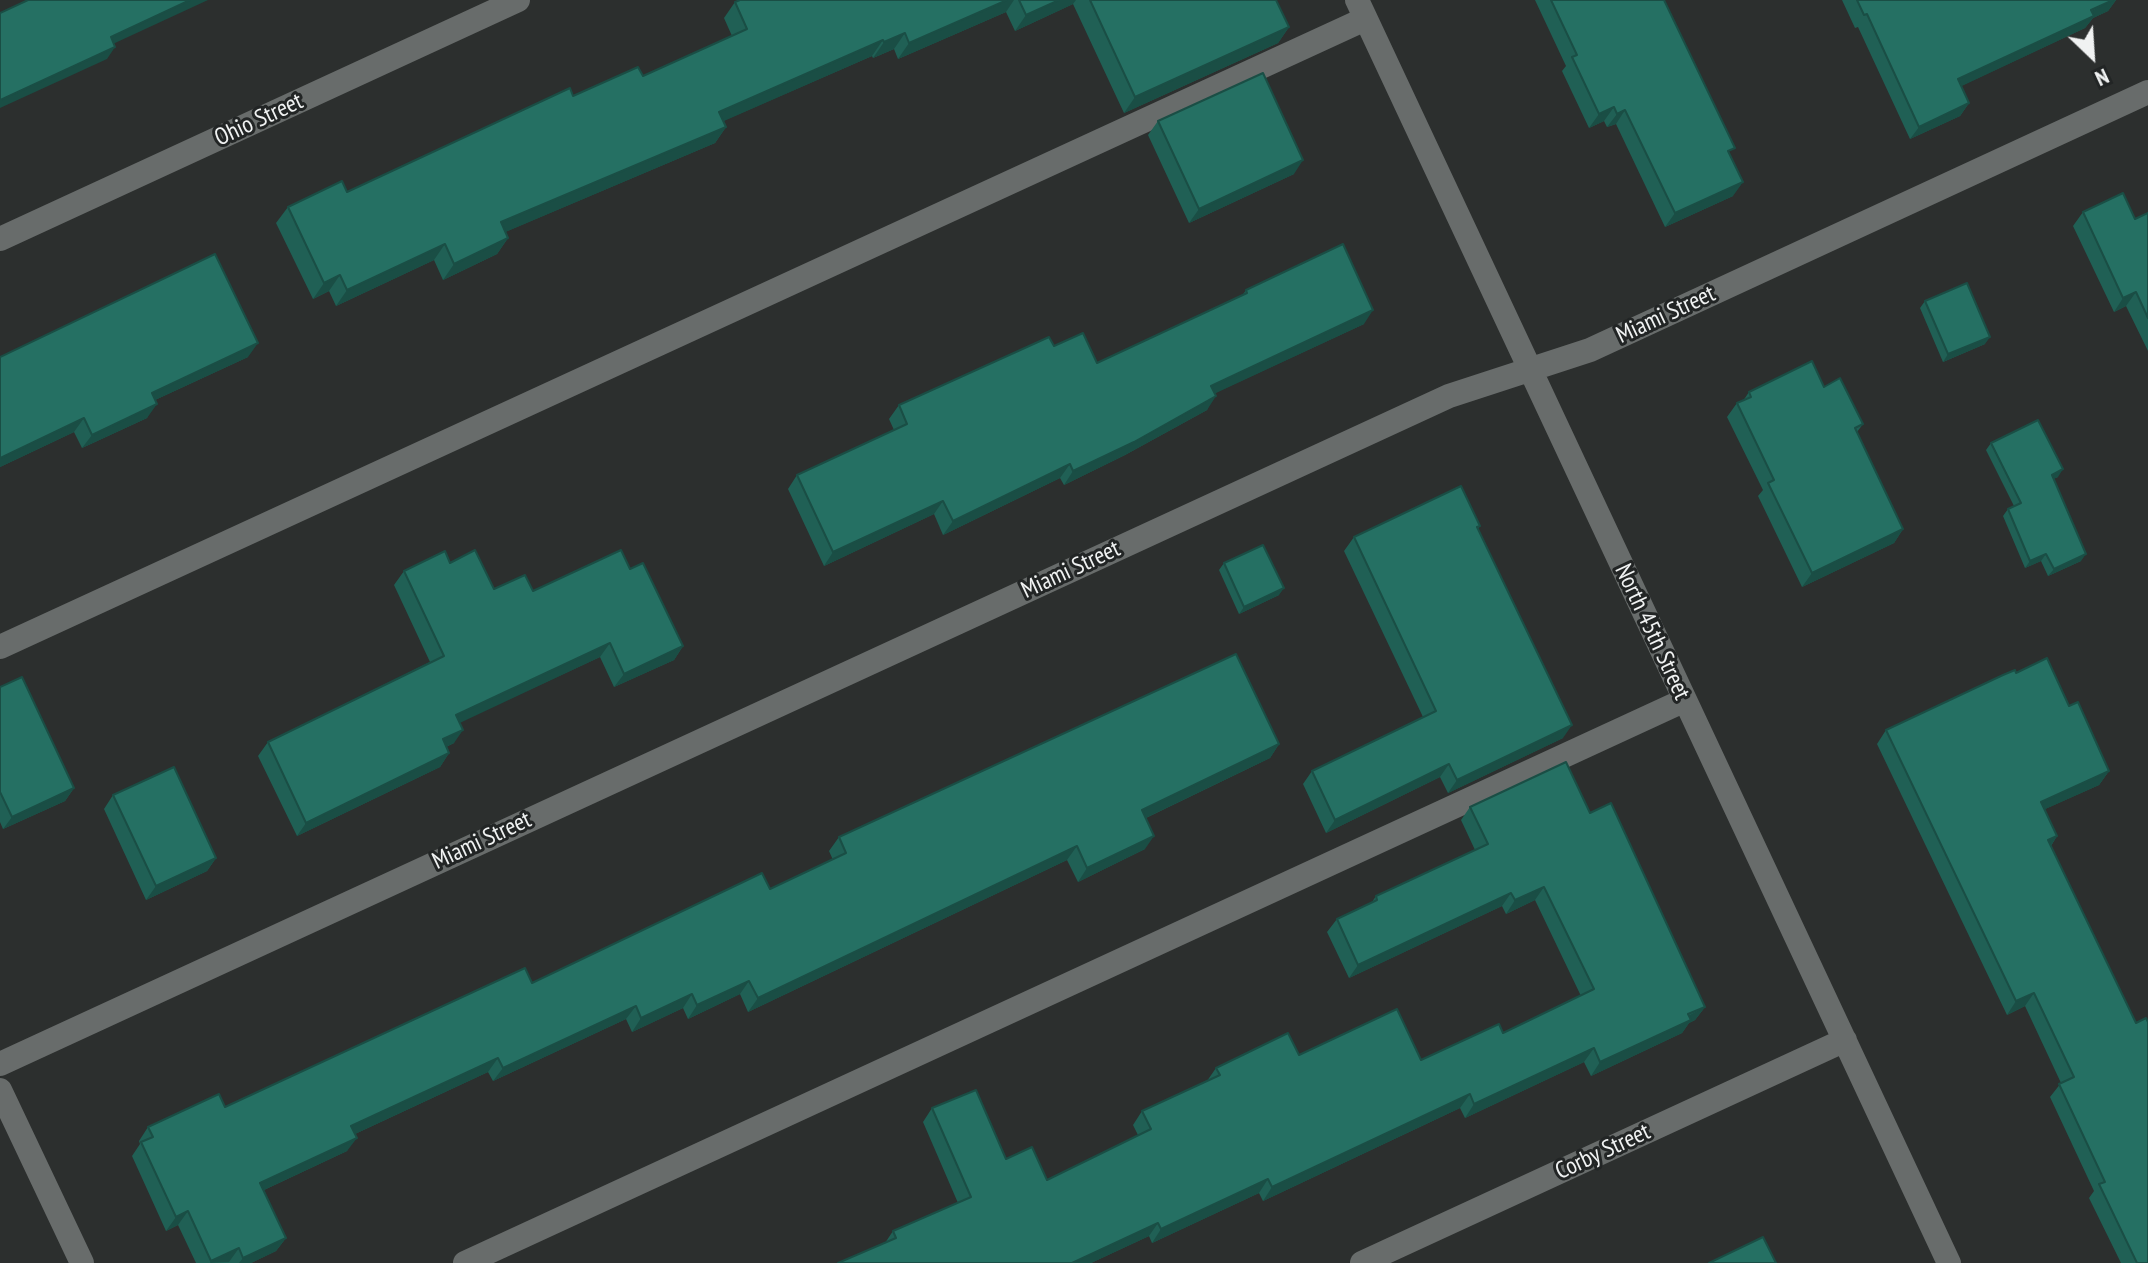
<!DOCTYPE html>
<html>
<head>
<meta charset="utf-8">
<style>
  body { margin:0 }
  #map { position:relative; width:2148px; height:1263px; overflow:hidden; background:#2c2f2e; font-family:"PT Sans Narrow",sans-serif }
  canvas { display:block }
  .north { position:absolute; left:2052px; top:16px; width:80px; height:80px; -webkit-text-stroke:6px #222525; paint-order:stroke; rotate:155deg; font-size:22px; font-weight:700; line-height:32px; text-align:center; color:#f0f2f2 }
  .north::after { content:''; display:block; margin:auto; width:28px; height:36px; background:#f0f2f2; clip-path:polygon(50% 0,100% 100%,50% 72%,0 100%) }
</style>
</head>
<body>
<div id="map">
<canvas width="2148" height="1263"></canvas>
<div class="north">N</div>
</div>
<script>
const ctx = document.querySelector('canvas').getContext('2d');
ctx.lineJoin = 'round';
const toPath = rows => new Path2D(rows.map(r => 'M' + r).join(''));
function strokePath(path, color, width, dash) { ctx.strokeStyle = color; ctx.lineWidth = width; ctx.lineCap = dash ? 'butt' : 'round'; ctx.setLineDash(dash || []); ctx.stroke(path); }
function fill(path, color) { ctx.fillStyle = color; ctx.fill(path, 'evenodd'); }
function drawText(font, color, halo, rows, align = 'center') {
  ctx.font = font + ' "PT Sans Narrow",sans-serif'; ctx.lineWidth = 6; ctx.setLineDash([]); ctx.textBaseline = 'middle'; ctx.strokeStyle = halo; ctx.fillStyle = color; for (const [text, x, y, turn = 0] of rows) {
    ctx.save(); ctx.translate(x, y); ctx.rotate((+turn || 0) * Math.PI / 180); ctx.textAlign = isNaN(turn) ? turn : align; if (halo) ctx.strokeText(text, 0, 0); ctx.fillText(text, 0, 0); ctx.restore();
  }
}
const minor = toPath([
  [1357,0,1949,1263],
  [0,239,518,0],
  [0,647,1365,19],
  [0,1064,1449,396,1590,350,2148,92],
  [0,1090,82,1263],
  [465,1263,1685,700],
  [1362,1263,1845,1040]
]);
const wall = toPath([
  [740,0,1276,0,1289,27,1278,43,1124,113,1073,4,1015,31,1006,12,898,59,894,49,873,58,872,56,723,121,726,127,715,143,505,232,508,238,497,254,443,280,434,260,336,306,329,291,313,299,276,223,288,207,347,192,573,96,643,76,732,36,724,18,735,2],
  [1535,0,1664,0,1730,154,1733,196,1665,227,1616,124,1607,127,1604,121,1589,128,1562,71,1566,66],
  [1842,0,2116,0,2108,11,2093,18,2085,28,1961,86,1969,103,1960,116,1910,139,1858,27,1855,28],
  [1158,121,1294,174,1189,223,1148,135],
  [2083,212,2135,219,2148,213,2148,351,2126,306,2114,312,2073,226],
  [1246,290,1364,324,1215,393,1207,410,1125,455,1064,485,1060,478,943,535,934,514,824,566,788,489,797,475,894,430,889,419,899,405,1054,346,1097,363,1242,296],
  [1925,301,1985,344,1943,362,1920,308],
  [0,357,248,357,155,400,147,418,82,448,74,432,0,467],
  [1824,387,1863,424,1857,432,1903,529,1894,543,1802,587,1758,496,1763,490,1727,417,1737,403,1743,401,1749,392],
  [1991,443,2058,477,2053,479,2081,561,2048,576,2041,561,2025,568,2003,516,2008,509,2014,506,1986,450],
  [1480,526,1478,529,1563,738,1448,793,1440,777,1326,833,1303,784,1312,771,1423,717,1344,551,1354,537],
  [450,563,494,589,533,591,630,569,683,646,674,660,614,687,600,657,460,722,454,743,446,747,449,753,440,767,297,836,258,756,268,742,430,662,394,585,404,571],
  [1224,563,1279,595,1239,614,1219,570],
  [2016,673,2069,706,2109,771,2099,785,2045,809,2057,836,2051,846,2148,1263,2121,1263,2089,1198,2094,1191,2050,1097,2061,1083,2025,1006,2007,1015,1877,744,1886,730],
  [0,687,74,788,65,801,3,829,0,822],
  [1279,744,1270,758,1146,818,1145,849,1078,882,1067,860,748,1012,740,994,688,1019,683,1008,632,1032,626,1019,493,1081,488,1072,355,1134,347,1151,264,1190,286,1238,276,1251,251,1263,196,1263,178,1225,166,1231,132,1156,140,1144,139,1141,148,1127,225,1107,532,983,770,889,833,860,829,851,839,837],
  [113,795,216,858,207,871,146,900,104,809],
  [1470,807,1590,813,1705,1007,1695,1020,1689,1023,1682,1033,1591,1076,1584,1062,1465,1118,1460,1108,1263,1201,1259,1193,1152,1243,1149,1236,1091,1263,838,1263,885,1243,893,1231,958,1203,923,1122,932,1108,1006,1159,1047,1180,1138,1135,1133,1125,1142,1111,1207,1081,1216,1068,1299,1055,1421,1060,1503,1033,1581,996,1535,900,1506,914,1502,906,1349,978,1327,932,1337,919,1372,902,1376,896,1475,850,1461,820]
]);
const shadedWall = toPath([
  [190,0,208,0,102,49,111,37],
  [1007,0,1014,0,1006,12,898,59,909,43],
  [1059,0,1076,0,1073,4,1015,31,1026,15],
  [2113,0,2116,0,2108,11,2093,18,2085,28,1949,92,1958,79],
  [1289,27,1278,43,1124,113,1135,97],
  [905,33,894,49,873,58,884,42],
  [883,40,872,56,708,128,719,112],
  [115,47,107,59,0,108,0,100],
  [1969,103,1960,116,1910,139,1919,127],
  [1614,107,1604,121,1589,128,1599,114],
  [1625,110,1616,124,1607,127,1617,114],
  [726,127,715,143,489,239,501,222],
  [1303,160,1294,174,1189,223,1199,209],
  [1743,182,1733,196,1665,227,1675,213],
  [508,238,497,254,443,280,454,264],
  [445,244,434,260,336,306,347,290],
  [340,275,329,291,313,299,324,283],
  [2136,292,2126,306,2114,312,2123,298],
  [1373,310,1364,324,1201,400,1211,386],
  [1990,337,1985,344,1943,362,1948,354],
  [258,343,248,357,142,406,152,393],
  [1216,396,1207,410,1125,455,1064,485,1073,471],
  [157,404,147,418,82,448,92,435],
  [84,418,74,432,0,467,0,458],
  [1070,464,1060,478,943,535,953,521],
  [2063,469,2058,477,2047,482,2052,475],
  [943,501,934,514,824,566,833,552],
  [1903,529,1894,543,1802,587,1812,573],
  [2046,554,2041,561,2025,568,2030,561],
  [2086,554,2081,561,2048,576,2054,569],
  [1284,588,1279,595,1239,614,1244,607],
  [610,643,600,657,447,729,456,715],
  [683,646,674,660,614,687,624,674],
  [1572,725,1563,738,1448,793,1457,780],
  [463,730,454,743,433,753,443,739],
  [1279,744,1270,758,1133,824,1142,810],
  [449,753,440,767,297,836,306,823],
  [1449,764,1440,777,1326,833,1335,820],
  [2109,771,2099,785,2032,815,2041,802],
  [74,788,65,801,3,829,12,817],
  [1154,836,1145,849,1078,882,1087,868],
  [2057,836,2048,850,2048,840],
  [1077,846,1067,860,748,1012,758,998],
  [216,858,207,871,146,900,156,886],
  [1544,887,1535,900,1506,914,1515,900],
  [1511,893,1502,906,1349,978,1358,965],
  [749,981,740,994,688,1019,697,1005],
  [2034,993,2025,1006,2007,1015,2016,1001],
  [692,994,683,1008,632,1032,641,1018],
  [636,1006,626,1019,493,1081,503,1068],
  [1705,1007,1695,1020,1689,1023,1682,1033,1591,1076,1600,1062],
  [1594,1048,1584,1062,1465,1118,1474,1104],
  [498,1058,488,1072,342,1140,351,1126],
  [1470,1094,1460,1108,1263,1201,1272,1187],
  [357,1138,347,1151,251,1196,260,1183],
  [1268,1179,1259,1193,1152,1243,1161,1229],
  [188,1211,178,1225,166,1231,176,1217],
  [1158,1223,1149,1236,1091,1263,1072,1263],
  [286,1238,276,1251,251,1263,239,1263,243,1258],
  [239,1248,229,1262,210,1263,211,1261]
]);
const building = toPath([
  [28,0,190,0,111,37,115,47,0,100,0,13,28,0],
  [740,0,1007,0,909,43,905,33,884,42,883,40,719,112,726,127,501,222,508,238,454,264,445,244,347,290,340,275,324,283,288,207,342,181,347,192,570,88,573,96,638,67,643,76,747,29,735,2,740,0],
  [1019,0,1059,0,1026,15,1019,0],
  [1090,0,1276,0,1289,27,1135,97,1090,0],
  [1551,0,1664,0,1735,148,1728,151,1743,182,1675,213,1625,110,1617,114,1614,107,1599,114,1572,57,1577,55,1551,0],
  [1857,0,2113,0,2091,10,2094,16,1958,79,1969,103,1919,127,1867,14,1864,15,1857,0],
  [1263,73,1303,160,1199,209,1158,121,1263,73],
  [2123,193,2135,219,2148,213,2148,318,2136,292,2123,298,2083,212,2123,193],
  [1343,244,1373,310,1211,386,1216,396,1134,442,1073,471,1070,464,953,521,943,501,833,552,797,475,907,424,899,405,1049,337,1054,346,1083,333,1097,363,1247,293,1246,290,1343,244],
  [215,254,258,343,152,393,157,404,92,435,84,418,0,458,0,357,215,254],
  [1967,283,1990,337,1948,354,1925,301,1967,283],
  [1812,361,1824,387,1840,378,1863,424,1855,428,1903,529,1812,573,1768,483,1774,480,1737,403,1751,397,1749,392,1812,361],
  [2038,420,2063,469,2052,475,2086,554,2054,569,2046,554,2030,561,2008,509,2021,503,1991,443,2038,420],
  [1461,486,1480,526,1477,527,1572,725,1457,780,1449,764,1335,820,1312,771,1436,711,1354,537,1461,486],
  [1263,545,1284,588,1244,607,1224,563,1263,545],
  [475,550,494,589,525,575,533,591,621,550,630,569,643,563,683,646,624,674,610,643,456,715,463,730,443,739,449,753,306,823,268,742,444,656,404,571,445,551,450,563,475,550],
  [1236,654,1279,744,1142,810,1154,836,1087,868,1077,846,758,998,749,981,697,1005,692,994,641,1018,636,1006,503,1068,498,1058,351,1126,357,1138,260,1183,286,1238,243,1258,239,1248,211,1261,188,1211,176,1217,141,1142,153,1137,148,1127,219,1094,225,1107,525,968,532,983,762,873,770,889,846,853,839,837,1236,654],
  [2047,658,2069,706,2078,702,2109,771,2041,802,2057,836,2048,840,2136,1023,2146,1018,2148,1022,2148,1263,2137,1263,2099,1184,2105,1182,2059,1084,2074,1077,2034,993,2016,1001,1886,730,2003,675,2015,670,2016,673,2047,658],
  [22,677,74,788,12,817,0,792,0,687,22,677],
  [1566,762,1590,813,1611,803,1705,1007,1688,1014,1691,1020,1600,1062,1594,1048,1474,1104,1470,1094,1272,1187,1268,1179,1161,1229,1158,1223,1072,1263,838,1263,896,1238,893,1231,971,1197,932,1108,976,1090,1006,1159,1032,1147,1047,1180,1151,1129,1142,1111,1220,1075,1216,1068,1288,1033,1299,1055,1397,1009,1421,1060,1499,1024,1503,1033,1594,989,1544,887,1515,900,1511,893,1358,965,1337,919,1377,900,1376,896,1488,844,1470,807,1566,762],
  [174,767,216,858,156,886,113,795,174,767],
  [1763,1237,1776,1263,1709,1263,1763,1237]
]);
const streetNames = [
  ["Ohio Street",259,120,-25],
  ["Miami Street",1666,315,-25],
  ["Miami Street",1071,570,-25],
  ["North 45th Street",1652,632,65],
  ["Miami Street",482,841,-25],
  ["Corby Street",1603,1152,-25]
];
strokePath(minor, '#686c6b', 24);
fill(wall, '#206055');
fill(shadedWall, '#1a4e45');
fill(building, '#257063');
strokePath(building, '#1a4e45', 2);
drawText('24px', '#f0f2f2', '#222525', streetNames);
</script>
</body>
</html>
